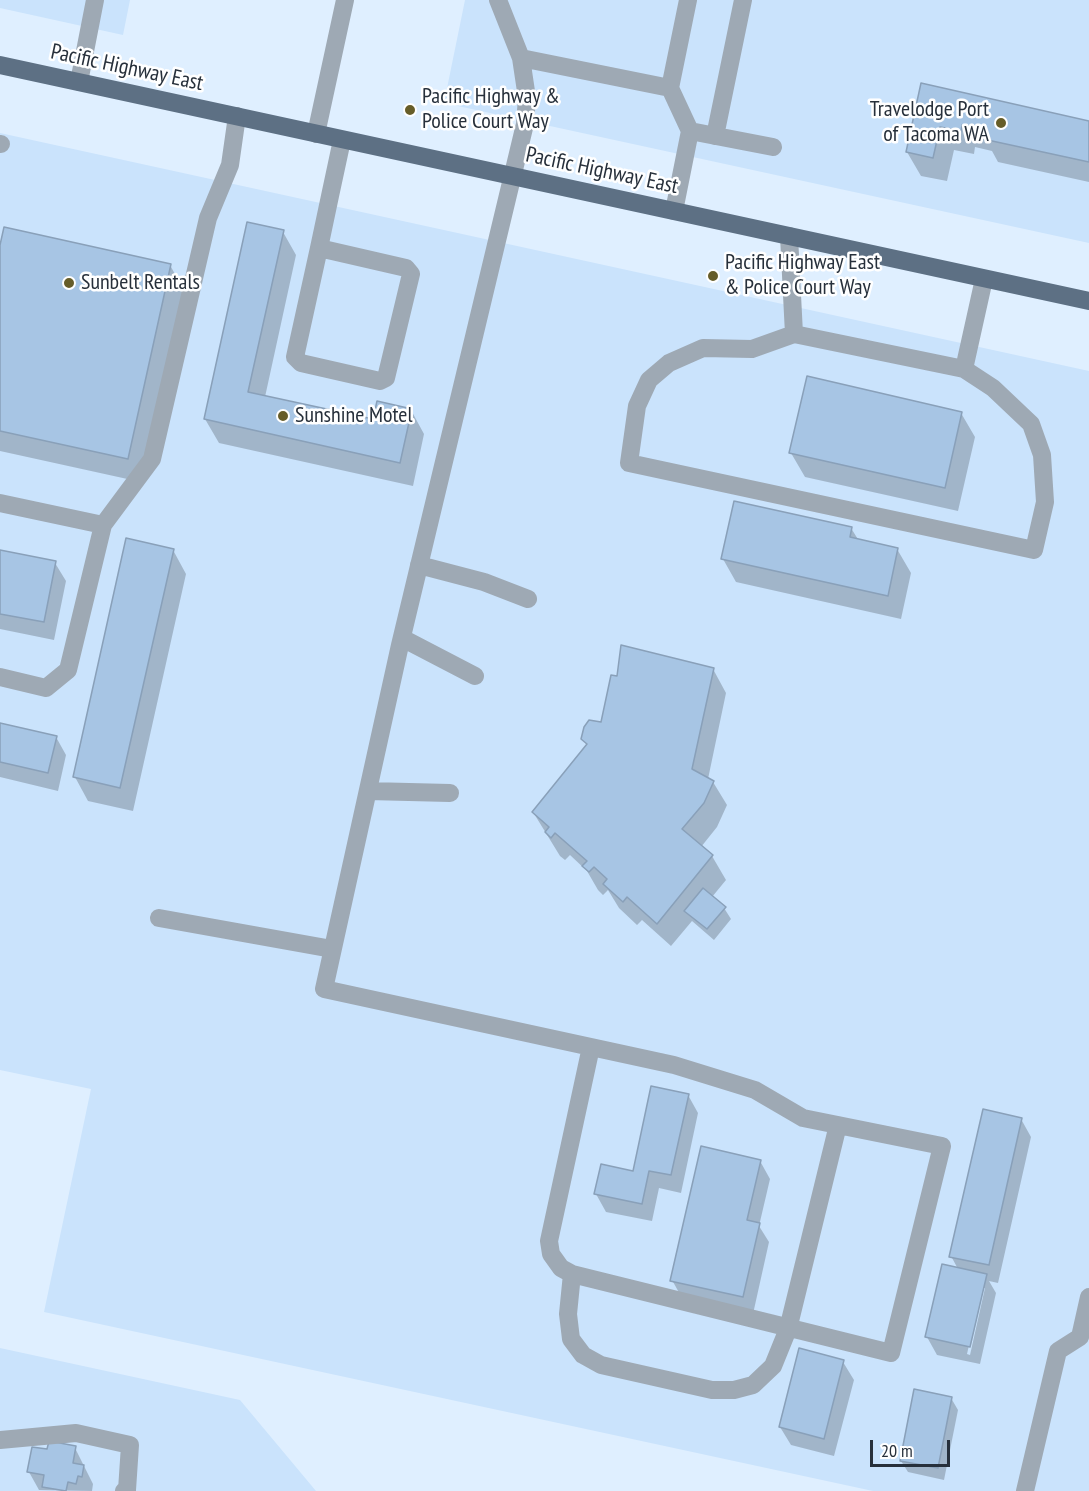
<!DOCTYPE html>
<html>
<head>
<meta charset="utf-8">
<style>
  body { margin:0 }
  #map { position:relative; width:1089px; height:1491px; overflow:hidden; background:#dfefff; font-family:"PT Sans Narrow",sans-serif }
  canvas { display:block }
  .scale { position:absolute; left:870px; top:1440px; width:80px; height:27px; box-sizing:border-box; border:3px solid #27303b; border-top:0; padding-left:8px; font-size:18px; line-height:21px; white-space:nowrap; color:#27303b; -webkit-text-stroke:4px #fff; paint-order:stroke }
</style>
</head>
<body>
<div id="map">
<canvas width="1089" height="1491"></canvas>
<div class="scale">20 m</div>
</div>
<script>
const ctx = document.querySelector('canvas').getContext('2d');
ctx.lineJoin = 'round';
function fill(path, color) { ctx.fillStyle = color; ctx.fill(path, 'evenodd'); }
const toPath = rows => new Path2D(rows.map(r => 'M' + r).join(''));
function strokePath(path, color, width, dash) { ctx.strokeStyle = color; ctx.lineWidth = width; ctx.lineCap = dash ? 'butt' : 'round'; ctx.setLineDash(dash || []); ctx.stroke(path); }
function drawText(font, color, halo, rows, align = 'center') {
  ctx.font = font + ' "PT Sans Narrow",sans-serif'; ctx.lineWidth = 5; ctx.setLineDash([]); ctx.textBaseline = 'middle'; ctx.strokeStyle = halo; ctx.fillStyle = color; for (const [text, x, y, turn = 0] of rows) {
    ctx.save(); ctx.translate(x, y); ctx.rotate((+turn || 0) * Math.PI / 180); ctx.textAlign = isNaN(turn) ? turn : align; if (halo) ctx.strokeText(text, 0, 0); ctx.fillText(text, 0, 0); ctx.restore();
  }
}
const built = toPath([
  [0,0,130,0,123,35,0,8],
  [465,0,1089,0,1089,243,444,103],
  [0,133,1089,371,1089,1491,873,1491,44,1312,91,1089,0,1070],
  [0,1348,240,1400,316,1491,0,1491]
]);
const shadow = toPath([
  [923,85,1089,122,1089,182,998,162,992,151,975,147,974,154,954,150,947,181,921,176,907,152],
  [283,232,296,255,265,397,374,421,411,410,424,434,413,486,219,443,205,419],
  [0,252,170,265,183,289,141,482,0,451],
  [961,413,975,437,958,511,805,477,791,453],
  [851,528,859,541,897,549,911,573,901,619,736,582,723,559],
  [173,550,186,574,133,811,88,801,75,777],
  [0,552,55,563,66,581,54,640,0,629],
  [713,669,726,693,708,779,713,782,727,805,717,827,701,847,712,856,726,880,712,897,724,908,731,919,714,940,692,921,671,946,642,920,637,925,619,908,608,890,603,895,598,890,587,871,570,855,565,860,560,856,533,812,587,746,583,738,602,724],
  [0,725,56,737,66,755,58,791,0,777],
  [688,1095,698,1113,681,1193,659,1188,652,1221,606,1212,596,1194,634,1173],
  [1021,1119,1031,1137,998,1283,989,1281,996,1293,980,1364,937,1355,927,1337,958,1269,951,1256],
  [982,1288,985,1288,970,1355,967,1354],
  [760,1161,770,1179,759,1226,769,1242,753,1314,682,1298,672,1280],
  [843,1362,854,1380,834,1456,791,1445,780,1427],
  [951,1398,958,1410,944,1480,908,1472,901,1461],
  [75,1448,93,1484,92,1491,39,1490,29,1472,48,1451]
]);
const building = toPath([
  [921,83,1089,121,1089,162,983,139,985,129,962,125,961,131,940,127,933,158,906,152,921,83],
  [247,222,284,230,248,392,373,419,377,401,412,409,400,463,204,419,247,222],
  [4,227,171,264,128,459,0,431,0,245,4,227],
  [807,376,962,412,945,488,789,453,807,376],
  [734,501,852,527,850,537,898,548,888,596,721,559,734,501],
  [126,538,174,549,120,788,73,777,126,538],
  [0,550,56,561,44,622,0,614,0,550],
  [621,645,714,668,692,769,714,781,704,803,682,829,713,855,657,924,627,897,623,902,603,884,607,879,594,867,589,872,582,866,587,861,555,833,551,838,545,832,549,827,532,812,587,744,581,739,584,727,589,720,601,722,611,675,617,676,621,645],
  [0,723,57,736,48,773,0,762,0,723],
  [703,888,726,907,707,929,684,911,703,888],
  [651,1086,689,1094,671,1175,649,1171,642,1204,594,1194,601,1164,633,1171,651,1086],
  [983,1109,1022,1118,989,1265,949,1257,983,1109],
  [701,1146,761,1160,747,1220,760,1223,743,1297,670,1281,701,1146],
  [942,1264,987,1274,970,1347,925,1337,942,1264],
  [799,1348,844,1360,824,1439,779,1427,799,1348],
  [914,1389,952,1397,938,1468,900,1461,914,1389],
  [49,1441,76,1446,73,1463,84,1465,82,1477,78,1476,76,1484,68,1482,66,1491,42,1487,44,1475,27,1472,32,1447,47,1449,49,1441]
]);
const minor = toPath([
  [498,0,521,58,527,98,525,124,400,645,324,989,591,1047,674,1065,755,1090,803,1118,942,1146,891,1353,572,1274,561,1268,551,1254,549,1241,591,1047],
  [688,0,670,88,690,131],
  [521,58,670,88],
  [79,82,95,0],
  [316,134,345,0],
  [715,136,743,0],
  [0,144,1,144],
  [674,211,690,131,773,147],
  [789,236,794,334],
  [319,248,406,268,411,274,386,378,380,381,301,363,295,357,319,248,330,196,342,140],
  [794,334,964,369,993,388,1031,424,1042,455,1045,502,1034,550,629,463,637,406,649,380,669,363,703,348,752,349,794,334],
  [964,369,984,279],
  [0,503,103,525],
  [419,565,484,582,528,599],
  [402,638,475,676],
  [0,677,46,688,68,670,103,525,152,459,208,218,230,165,237,116],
  [368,791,450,793],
  [159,918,332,949],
  [572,1274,568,1314,571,1339,583,1355,601,1365,712,1390,734,1390,753,1385,773,1366,788,1329,838,1125],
  [0,1440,76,1433,130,1445,127,1490,124,1491],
  [1025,1491,1058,1351,1080,1337,1089,1297]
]);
const major = toPath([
  [0,65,1089,301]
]);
const markers = [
  [410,110,6,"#665d29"],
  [1001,123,6,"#665d29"],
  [713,276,6,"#665d29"],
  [69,283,6,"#665d29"],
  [283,416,6,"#665d29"]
];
const streetNames = [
  ["Pacific Highway East",127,68,12],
  ["Pacific Highway East",602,171,12]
];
const poiNames = [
  ["Pacific Highway &",422,97],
  ["Police Court Way",422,122],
  ["Travelodge Port",989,110,"right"],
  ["of Tacoma WA",989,135,"right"],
  ["Pacific Highway East",725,263],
  ["& Police Court Way",725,288],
  ["Sunbelt Rentals",81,283],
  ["Sunshine Motel",295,416]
];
fill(built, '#cae3fc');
fill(shadow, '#0003');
fill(building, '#a7c5e4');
strokePath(building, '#89a0b9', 1.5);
strokePath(minor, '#9ea9b4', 18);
strokePath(major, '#5d7084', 18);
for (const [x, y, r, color] of markers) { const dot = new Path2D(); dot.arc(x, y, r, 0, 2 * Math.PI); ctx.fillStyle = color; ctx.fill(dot); strokePath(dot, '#fff', 2); }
drawText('22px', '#27303b', '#fff', streetNames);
drawText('22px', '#27303b', '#fff', poiNames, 'left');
</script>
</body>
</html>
